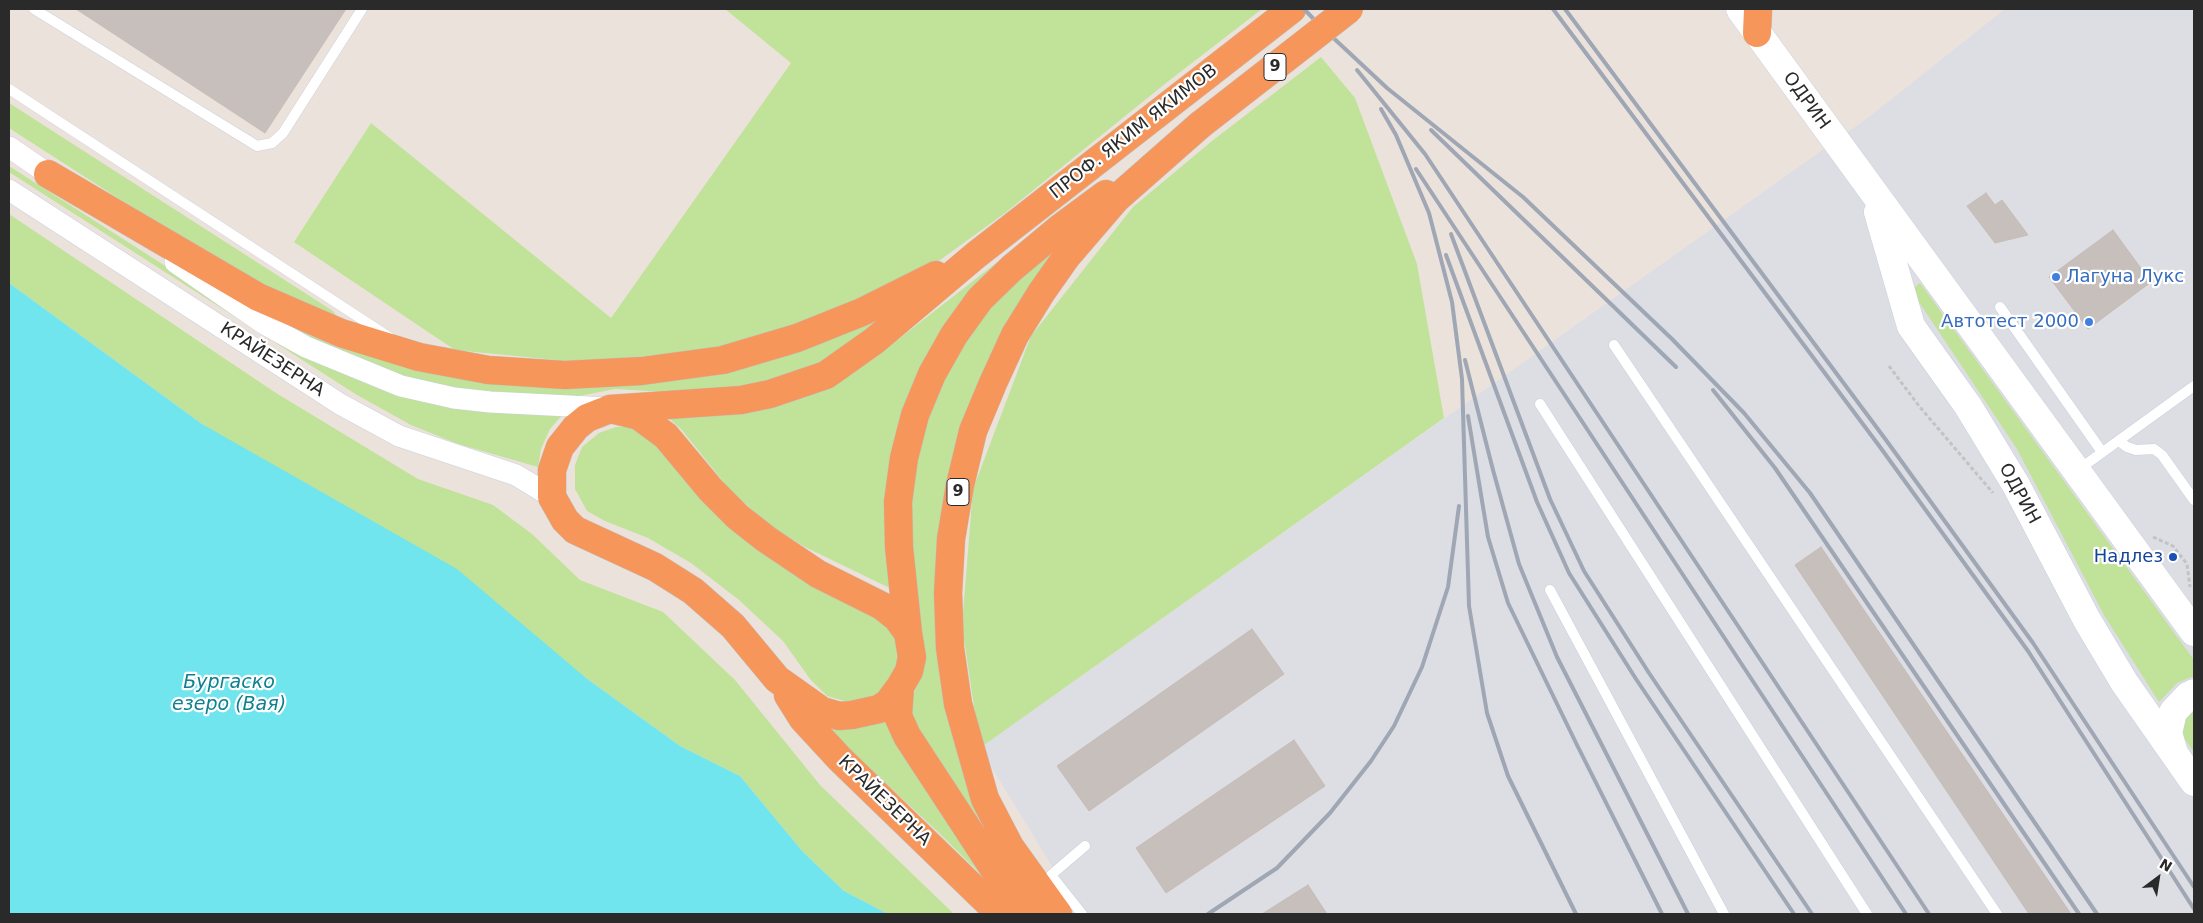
<!DOCTYPE html>
<html>
<head>
<meta charset="utf-8">
<style>
  body { margin:0 }
  #map { position:relative; width:2203px; height:923px; overflow:hidden; background:#ece2dc; font-family:"DejaVu Sans",sans-serif }
  canvas { display:block }
  .frame { position:absolute; inset:0; border:10px solid #2a2a2a; pointer-events:none }
  .north { position:absolute; left:2133px; top:853px; width:50px; height:50px; -webkit-text-stroke:4px #fff; paint-order:stroke; rotate:31deg; font-size:14px; font-weight:700; line-height:20px; text-align:center; color:#2a2a2a }
  .north::after { content:''; display:block; margin:auto; width:18px; height:22px; background:#2a2a2a; clip-path:polygon(50% 0,100% 100%,50% 72%,0 100%) }
</style>
</head>
<body>
<div id="map">
<canvas width="2203" height="923"></canvas>
<div class="frame"></div>
<div class="north">N</div>
</div>
<script>
const ctx = document.querySelector('canvas').getContext('2d');
ctx.lineJoin = 'round';
function fill(path, color) { ctx.fillStyle = color; ctx.fill(path, 'evenodd'); }
const toPath = rows => new Path2D(rows.map(r => 'M' + r).join(''));
function strokePath(path, color, width, dash) { ctx.strokeStyle = color; ctx.lineWidth = width; ctx.lineCap = dash ? 'butt' : 'round'; ctx.setLineDash(dash || []); ctx.stroke(path); }
function drawText(font, color, halo, rows, align = 'center') {
  ctx.font = font + ' "DejaVu Sans",sans-serif'; ctx.lineWidth = 4.5; ctx.setLineDash([]); ctx.textBaseline = 'middle'; ctx.strokeStyle = halo; ctx.fillStyle = color; for (const [text, x, y, turn = 0] of rows) {
    ctx.save(); ctx.translate(x, y); ctx.rotate((+turn || 0) * Math.PI / 180); ctx.textAlign = isNaN(turn) ? turn : align; if (halo) ctx.strokeText(text, 0, 0); ctx.fillText(text, 0, 0); ctx.restore();
  }
}
const industrial = toPath([
  [2005,9,2194,9,2194,914,1081,914,980,748,1869,117]
]);
const green = toPath([
  [725,9,1262,9,1166,83,1005,213,929,268,824,317,707,351,576,362,455,350,294,242,371,123,611,318,791,63],
  [1321,57,1355,98,1417,264,1444,418,980,748,962,625,973,489,1031,336,1133,207,1212,141],
  [9,103,333,311,337,317,258,284,180,238,9,128],
  [9,166,306,356,564,413,550,429,541,449,538,467,458,444,411,425,357,395,9,172],
  [9,214,276,393,418,479,493,505,532,534,580,580,663,612,735,680,820,785,954,914,888,914,844,891,803,852,740,776,680,746,586,678,202,424,9,283],
  [1042,227,911,392,898,592,805,547,771,526,730,490,681,429,662,412,815,391,872,360],
  [1047,253,1054,255,996,357,940,596,1001,857,909,719,909,705,923,671,922,634,909,565,910,454,968,329],
  [1920,283,2194,660,2194,676,2177,683,2159,702,2104,615,2017,449,1911,290],
  [876,316,883,318,820,367,733,389,666,392,615,389,574,397,544,397,452,388,405,377,334,351,276,320,370,349,621,378],
  [633,426,651,433,733,530,779,565,867,607,895,633,899,655,895,674,886,688,866,701,848,702,827,696,810,679,783,641,739,600,691,563,648,538,605,521,587,511,575,489,575,465,582,447,599,433,616,427],
  [2194,709,2194,752,2184,738,2183,731,2185,717],
  [890,714,1016,909,937,831,836,737,825,721]
]);
const water = toPath([
  [9,283,202,424,457,569,586,678,680,746,740,776,803,852,844,891,888,914,9,914]
]);
const building = toPath([
  [76,9,346,9,265,133,76,9],
  [1986,193,1995,205,2002,200,2028,235,1995,243,1967,206,1986,193],
  [2113,230,2151,282,2088,329,2049,277,2113,230],
  [1821,547,2071,914,2029,914,1795,565,1821,547],
  [1252,629,1284,674,1089,811,1057,766,1252,629],
  [1294,740,1325,786,1166,893,1136,848,1294,740],
  [1308,885,1327,914,1262,914,1308,885]
]);
const path = toPath([
  [1889,366,1919,406,1993,493],
  [2153,537,2173,546,2187,564,2190,587]
]);
const service = toPath([
  [34,9,257,146,272,143,283,133,362,9],
  [9,89,389,337],
  [2000,307,2102,452],
  [1614,345,1997,914],
  [1540,404,1867,914],
  [2119,441,2127,447,2136,450,2154,449,2162,455,2194,500],
  [2078,470,2194,386],
  [1550,590,1724,914],
  [1082,914,1051,875,1085,846]
]);
const minor = toPath([
  [9,147,60,182],
  [9,190,340,404,399,436,516,475,552,497],
  [175,262,263,323,306,347,401,386,454,398,490,402,608,408]
]);
const secondary = toPath([
  [1740,9,2194,632],
  [1878,212,1911,326,1968,406,2016,485,2087,620,2124,682,2194,782],
  [2174,753,2168,733,2173,712,2188,696,2194,693]
]);
const trunk = toPath([
  [1757,33,1758,9],
  [48,174,258,297,341,333,419,357,488,370,565,375,642,371,723,360,797,338,862,312,936,275],
  [610,409,639,416,666,436,711,490,738,517,766,539,818,574,882,606,897,618,908,633,912,657,909,671,900,687,888,703,879,709,852,715,839,716,822,711,777,679,733,626,693,591,655,567,575,530,565,520,552,497,552,470,560,447,576,427,587,418,610,409,741,400,770,394,826,375,874,341,976,255,1292,9],
  [908,633,899,547,898,502,904,458,915,415,932,374,954,335,980,299,1012,268,1060,228,1106,194],
  [900,687,898,716,907,736,996,872,1030,914],
  [788,695,803,719,839,758,1000,914],
  [1058,914,1010,847,985,799,958,704,950,648,948,593,951,539,960,485,973,431,993,383,1015,335,1041,293,1067,256,1116,199,1200,125]
]);
const rail = toPath([
  [1304,9,1332,38],
  [1553,9,1880,447,2028,651,2194,909],
  [1565,9,1886,440,2033,643,2194,887],
  [1327,32,1387,88,1523,197,1672,339,1744,413,1810,493,2097,914],
  [1357,70,1425,154,1929,914],
  [1381,109,1396,135,1429,213,1452,302,1462,379,1469,606,1487,713,1508,776,1576,914],
  [1431,130,1676,367],
  [1416,169,1906,914],
  [1451,234,1550,499,1584,571,1649,673,1812,914],
  [1446,255,1537,502,1569,573,1636,679,1794,914],
  [1465,360,1493,470,1519,564,1557,657,1688,914],
  [1713,390,1775,468,2079,914],
  [1468,416,1488,537,1508,603,1577,745,1662,914],
  [1208,914,1277,868,1330,813,1371,761,1394,726,1422,667,1448,587,1459,506]
]);
const trunkBridge = toPath([
  [1200,125,1349,9]
]);
const markers = [
  [2056,277,5,"#3f7fe0"],
  [2089,322,5,"#3f7fe0"],
  [2173,557,5,"#1a4fb4"]
];
const shields = [
  [1275,67,22],
  [958,492,22]
];
const shieldNames = [
  ["9",1275,67],
  ["9",958,492]
];
const streetNames = [
  ["ОДРИН",1806,101,54],
  ["ПРОФ. ЯКИМ ЯКИМОВ",1134,132,-38],
  ["КРАЙЕЗЕРНА",272,360,33],
  ["ОДРИН",2019,494,61],
  ["КРАЙЕЗЕРНА",884,801,44]
];
const shopNames = [
  ["Лагуна Лукс",2066,277],
  ["Автотест 2000",2079,322,"right"]
];
const transitNames = [
  ["Надлез",2163,557]
];
const waterNames = [
  ["Бургаско",229,683],
  ["езеро (Вая)",229,705]
];
fill(industrial, '#dddde4');
fill(green, '#c1e299');
fill(water, '#70e5ed');
fill(building, '#c7bfbc');
strokePath(building, '#c7bdb6', 1);
strokePath(service, '#cad1dc', 11);
strokePath(minor, '#cad1dc', 22);
strokePath(secondary, '#cad1dc', 29);
strokePath(trunk, '#c3c3c3', 29);
strokePath(path, '#c3c3c3', 3, [4, 2.5]);
strokePath(service, '#fff', 10);
strokePath(minor, '#fff', 21);
strokePath(secondary, '#fff', 28);
strokePath(trunk, '#f6965a', 28);
strokePath(rail, '#9fa6b4', 4);
strokePath(trunkBridge, '#c3c3c3', 29, []);
strokePath(trunkBridge, '#f6965a', 28);
for (const [x, y, r, color] of markers) { const dot = new Path2D(); dot.arc(x, y, r, 0, 2 * Math.PI); ctx.fillStyle = color; ctx.fill(dot); strokePath(dot, '#fff', 2); }
for (const [x, y, w] of shields) { const box = new Path2D(); box.roundRect(x - w / 2, y - 13.5, w, 27, 4); ctx.fillStyle = '#fff'; ctx.fill(box); strokePath(box, '#2a2a2a', 1); }
drawText('bold 16px', '#2a2a2a', null, shieldNames);
drawText('18px', '#2a2a2a', '#fff', streetNames);
drawText('18px', '#366cbe', '#fff', shopNames, 'left');
drawText('18px', '#164399', '#fff', transitNames, 'right');
drawText('italic 19px', '#0f8092', '#fff', waterNames);
</script>
</body>
</html>
